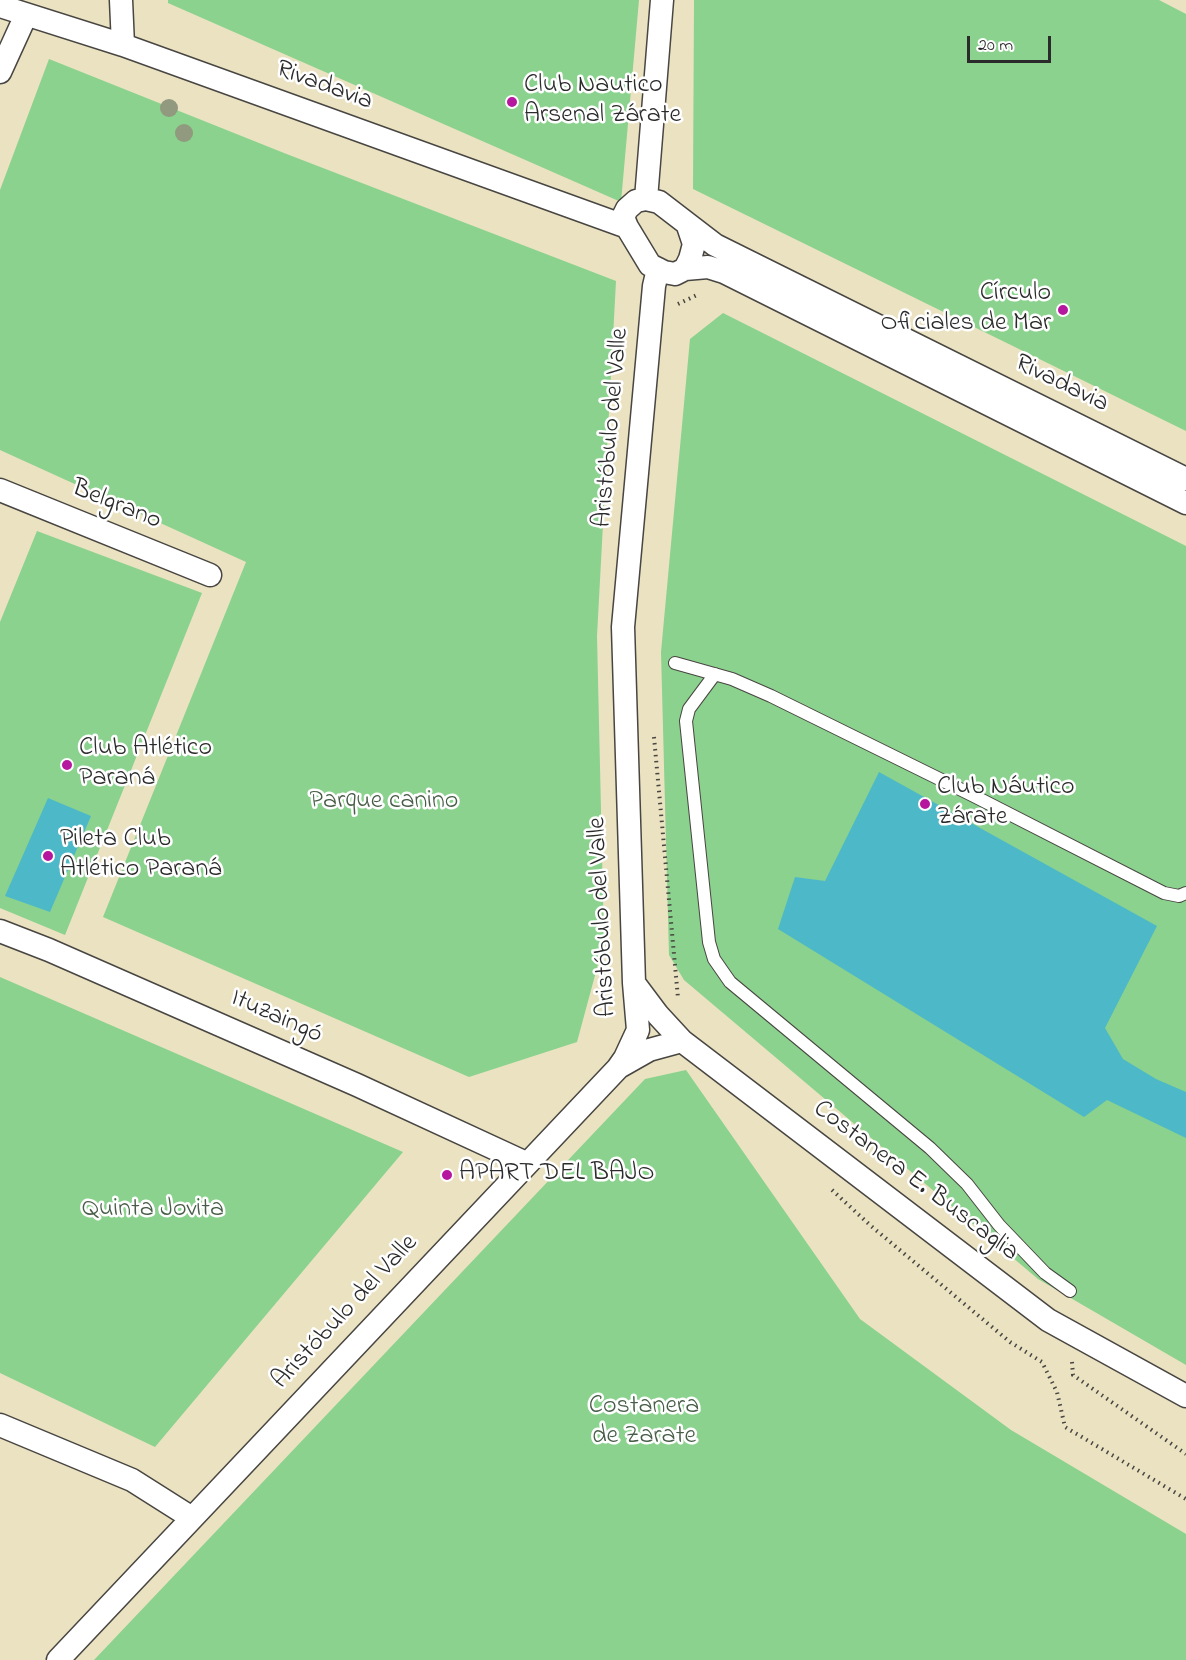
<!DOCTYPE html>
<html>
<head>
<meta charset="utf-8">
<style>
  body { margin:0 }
  #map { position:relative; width:1186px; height:1660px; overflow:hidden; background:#ebe2c1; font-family:"Indie Flower",sans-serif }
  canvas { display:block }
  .scale { position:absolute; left:967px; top:36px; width:84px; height:27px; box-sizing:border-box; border:3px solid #2b2b2b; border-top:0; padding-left:8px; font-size:18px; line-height:21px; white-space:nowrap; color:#2b2b2b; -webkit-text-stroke:4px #fff; paint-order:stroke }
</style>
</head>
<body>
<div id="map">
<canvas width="1186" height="1660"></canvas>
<div class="scale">20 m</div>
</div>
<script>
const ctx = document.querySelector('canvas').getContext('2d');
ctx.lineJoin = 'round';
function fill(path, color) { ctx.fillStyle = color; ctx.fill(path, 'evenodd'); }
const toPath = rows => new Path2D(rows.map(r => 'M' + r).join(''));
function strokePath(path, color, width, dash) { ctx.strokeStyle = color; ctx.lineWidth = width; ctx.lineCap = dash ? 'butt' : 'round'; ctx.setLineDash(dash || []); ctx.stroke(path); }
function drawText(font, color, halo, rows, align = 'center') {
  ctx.font = font + ' "Indie Flower",sans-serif'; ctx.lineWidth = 5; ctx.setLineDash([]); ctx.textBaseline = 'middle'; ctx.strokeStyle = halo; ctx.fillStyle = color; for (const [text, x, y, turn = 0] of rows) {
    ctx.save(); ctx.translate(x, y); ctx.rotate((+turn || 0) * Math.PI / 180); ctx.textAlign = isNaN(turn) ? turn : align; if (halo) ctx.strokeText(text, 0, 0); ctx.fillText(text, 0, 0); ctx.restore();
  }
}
const green = toPath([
  [168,0,639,0,621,202,168,3],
  [694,0,1159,0,1186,14,1186,431,693,189],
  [49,59,284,153,616,281,597,636,604,942,577,1042,469,1077,103,917,246,562,0,450,0,190],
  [723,313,1186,546,1186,1365,1038,1279,684,980,669,955,661,652,690,339],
  [37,531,202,593,65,935,0,908,0,622],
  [0,977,403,1152,155,1447,0,1373],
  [686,1070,860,1319,1011,1430,1186,1534,1186,1660,94,1660,645,1079]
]);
const water = toPath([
  [879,772,1157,926,1105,1028,1123,1059,1156,1079,1186,1092,1186,1138,1107,1100,1084,1117,778,929,795,877,825,881],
  [48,798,91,816,50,912,5,896]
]);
const path = toPath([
  [678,304,699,294],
  [654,737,678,998],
  [832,1190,871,1226,1010,1342,1042,1362,1057,1392,1065,1427,1186,1499],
  [1072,1362,1073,1375,1186,1454]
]);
const lane = toPath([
  [675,663,732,679,771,696,974,796,1164,893,1179,896,1186,893],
  [715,674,689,709,686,721,709,942,714,959,730,982,930,1148,967,1184,999,1225,1045,1273,1070,1291]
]);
const street = toPath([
  [121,0,123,45],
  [0,6,123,45,627,227],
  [0,72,26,15],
  [646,199,662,0],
  [688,226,694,244,690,259,685,269,675,274,664,272,650,265,627,227,623,217,627,209,636,201,646,199,659,202,715,245,1186,479],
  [685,269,708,267,724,272,1186,503],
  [0,490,210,575],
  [0,931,49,950,357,1085,526,1163],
  [634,983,658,1015,682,1041,1048,1320,1186,1396],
  [619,1067,649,1050,682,1041],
  [0,1425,132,1480,192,1518],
  [58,1660,618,1068,625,1058,638,1030,634,983,623,627,654,286,658,269]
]);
const trees = [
  [169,108],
  [184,133]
];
const markers = [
  [512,102,6,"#b5179e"],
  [1063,310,6,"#b5179e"],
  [67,765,6,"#b5179e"],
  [925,804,6,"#b5179e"],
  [48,856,6,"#b5179e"],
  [447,1175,6,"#b5179e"]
];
const streetNames = [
  ["Rivadavia",324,87,20],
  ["Rivadavia",1061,385,26],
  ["Aristóbulo del Valle",613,428,-85],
  ["Belgrano",116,506,22],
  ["Aristóbulo del Valle",604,917,-93],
  ["Ituzaingó",276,1018,24],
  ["Costanera E. Buscaglia",915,1182,37],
  ["Aristóbulo del Valle",346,1313,-47]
];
const poiNames = [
  ["Club Nautico",524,87],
  ["Arsenal Zárate",524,117],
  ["Círculo",1051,295,"right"],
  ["Oficiales de Mar",1051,325,"right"],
  ["Club Atlético",79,750],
  ["Paraná",79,780],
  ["Club Náutico",937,789],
  ["Zárate",937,819],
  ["Pileta Club",60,841],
  ["Atlético Paraná",60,871],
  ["APART DEL BAJO",459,1175]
];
const parkNames = [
  ["Parque canino",384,803],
  ["Quinta Jovita",153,1211],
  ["Costanera",644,1408],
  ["de Zarate",644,1438]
];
fill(green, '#8ad28d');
fill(water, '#4db9c8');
strokePath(lane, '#484642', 14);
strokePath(street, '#484642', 25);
strokePath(path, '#484642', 4, [1.5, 4.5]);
strokePath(lane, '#fff', 12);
strokePath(street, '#fff', 22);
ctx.fillStyle = '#91997e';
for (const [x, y] of trees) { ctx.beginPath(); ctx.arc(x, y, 9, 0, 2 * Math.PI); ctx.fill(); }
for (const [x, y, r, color] of markers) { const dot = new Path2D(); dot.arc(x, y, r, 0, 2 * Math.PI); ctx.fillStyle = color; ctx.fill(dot); strokePath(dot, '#fff', 2); }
drawText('26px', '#2b2b2b', '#fff', streetNames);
drawText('26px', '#2b2b2b', '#fff', poiNames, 'left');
drawText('26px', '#485d48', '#fff', parkNames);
</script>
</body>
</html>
